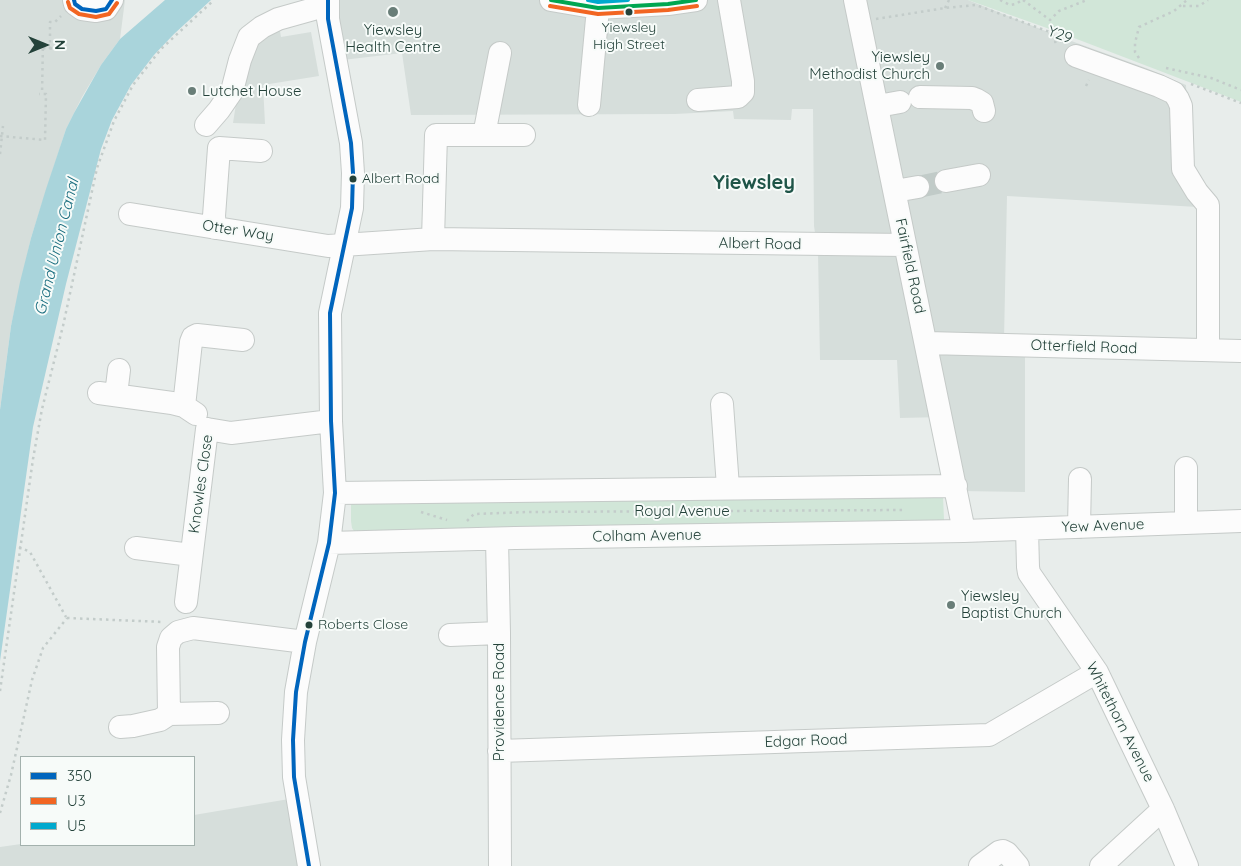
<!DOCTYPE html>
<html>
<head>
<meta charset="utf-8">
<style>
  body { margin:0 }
  #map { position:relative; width:1241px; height:866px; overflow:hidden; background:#e8edeb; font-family:Quicksand,sans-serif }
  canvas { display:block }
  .legend { position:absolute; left:20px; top:756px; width:175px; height:90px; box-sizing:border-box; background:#f7fbf9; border:1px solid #a3b1ad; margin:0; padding:6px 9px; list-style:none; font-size:15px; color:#24423a }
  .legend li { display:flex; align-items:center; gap:10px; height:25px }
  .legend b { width:25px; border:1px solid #a3b1ad }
  .north { position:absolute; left:20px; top:20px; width:50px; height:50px; -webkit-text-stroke:4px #f7fbf9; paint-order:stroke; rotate:90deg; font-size:14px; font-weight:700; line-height:20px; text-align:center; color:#24423a }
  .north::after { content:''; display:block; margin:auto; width:18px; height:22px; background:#24423a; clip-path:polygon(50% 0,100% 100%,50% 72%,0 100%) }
</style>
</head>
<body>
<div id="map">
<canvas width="1241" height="866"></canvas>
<ul class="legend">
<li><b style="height:6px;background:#0065bd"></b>350</li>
<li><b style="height:6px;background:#f26522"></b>U3</li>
<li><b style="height:6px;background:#00a9ce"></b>U5</li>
</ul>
<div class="north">N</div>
</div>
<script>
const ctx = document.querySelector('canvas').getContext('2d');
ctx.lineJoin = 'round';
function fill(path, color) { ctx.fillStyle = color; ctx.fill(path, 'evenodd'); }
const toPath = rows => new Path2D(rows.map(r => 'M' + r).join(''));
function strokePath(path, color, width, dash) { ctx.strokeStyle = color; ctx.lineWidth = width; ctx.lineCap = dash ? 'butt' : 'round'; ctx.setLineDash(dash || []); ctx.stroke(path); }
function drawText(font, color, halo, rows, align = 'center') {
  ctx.font = font + ' Quicksand,sans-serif'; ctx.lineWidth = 4; ctx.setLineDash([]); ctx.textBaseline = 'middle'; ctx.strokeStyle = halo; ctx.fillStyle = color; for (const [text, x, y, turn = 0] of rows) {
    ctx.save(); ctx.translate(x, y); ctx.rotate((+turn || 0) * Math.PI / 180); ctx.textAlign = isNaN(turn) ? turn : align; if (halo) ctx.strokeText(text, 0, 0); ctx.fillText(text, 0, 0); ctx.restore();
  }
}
const built = toPath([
  [0,0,125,0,120,39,101,65,82,97,66,129,31,238,11,326,0,410],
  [329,0,968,0,1063,38,1146,68,1186,85,1190,167,1215,208,1007,196,1004,339,1025,341,1025,492,960,491,943,417,900,418,897,360,820,360,818,253,814,226,813,109,792,109,791,120,734,119,733,111,675,114,411,115,402,53,334,61],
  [278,19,281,37,311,32,319,76,263,85,265,124,233,123,246,40],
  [295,798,306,866,0,866,0,847,21,844,194,845,194,815]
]);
const green = toPath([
  [968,0,1241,0,1241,102,1061,33],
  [943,496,944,520,354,531,352,528,351,521,351,502]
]);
const water = toPath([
  [165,0,211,0,174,34,154,55,131,85,112,120,101,149,66,284,33,427,0,661,0,410,11,326,20,282,31,238,46,189,66,129,74,113,101,65,120,39]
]);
const minorTunnel = toPath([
  [918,187,946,181]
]);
const path = toPath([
  [1000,0,1010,5,1016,4,1022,0],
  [1023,0,1050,20,1059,11,1087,0],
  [1183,6,1199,6,1208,0],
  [945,8,949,0],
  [876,19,945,8,976,5,1069,39],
  [31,41,43,41,42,94],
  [1054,42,1065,41],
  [43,48,59,49],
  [50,49,50,22,55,22,61,16],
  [1139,58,1135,52,1135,43,1139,27,1174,11,1187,0],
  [1166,68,1211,78,1241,90],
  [1191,84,1241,103],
  [1086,86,1089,80],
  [0,136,45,140,46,94,39,94],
  [0,154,3,126],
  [421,512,447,520],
  [467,521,474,514,526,512,906,510],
  [19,547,30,552,66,617],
  [67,618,163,622],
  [0,691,33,459,42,409,63,326,97,168,114,121,133,85,161,49,214,0],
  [0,813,11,775,32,680,43,648,67,618]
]);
const minor = toPath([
  [74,0,75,4,82,9,96,11,106,9,112,0],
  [551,0,598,8,668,4,696,0],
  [855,0,964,531],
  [1076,56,1159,86,1174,93,1178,99,1181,106,1183,169,1197,192,1208,205,1208,350],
  [920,97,972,98,977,100,982,103,984,111],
  [698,100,738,97,743,92,743,81,729,0],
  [589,105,598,8],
  [878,106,900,102],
  [206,125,219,110,232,91,240,60,249,37,262,27,278,19,328,5],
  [484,135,500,53],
  [946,181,979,175],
  [895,191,918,187],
  [130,214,328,246,433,239,905,245],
  [215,228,214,216,219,148,261,151],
  [433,239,436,135,524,135],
  [927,343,1241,351],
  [99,393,172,403,184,406,196,414],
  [116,395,119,370],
  [722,404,728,487],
  [184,406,191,342,193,337,197,335,243,340],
  [207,429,231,433,331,421],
  [335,493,956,486],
  [1186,523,1186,468],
  [1079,527,1080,479],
  [1027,529,1028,567,1029,573,1097,672,1163,809,1187,866],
  [497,539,499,633,500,866],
  [329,543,515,538,964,531,1241,521],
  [136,548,191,555],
  [186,602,207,429],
  [450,635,499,633],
  [169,714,168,647,171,638,178,632,193,628,305,642],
  [120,727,133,726,160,720,169,714,218,713],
  [499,751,989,735,1097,672],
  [309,866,294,777,293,740,296,692,305,642,329,543,335,493,331,421,330,313,352,208,353,173,351,143,328,19,328,0],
  [980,866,999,852,1003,851,1007,853,1018,866],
  [1101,866,1163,809]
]);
const bus1 = toPath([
  [74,0,75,4,82,9,96,11,106,9,112,0],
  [309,866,294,777,293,740,296,692,305,642,329,543,335,493,331,421,330,313,352,208,353,173,351,143,328,19,328,0]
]);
const bus2 = toPath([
  [68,2,70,8,79,14,96,17,109,14,117,3],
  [550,6,598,14,668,10,697,6]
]);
const bus3 = toPath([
  [588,0,598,2,628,0]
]);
const bus4 = toPath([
  [551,0,598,8,668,4,696,0]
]);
const markers = [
  [393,12,6,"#697e78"],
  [629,12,4.5,"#24423a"],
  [940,66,5,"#697e78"],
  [192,91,5,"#697e78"],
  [353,179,4.5,"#24423a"],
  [951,605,5,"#697e78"],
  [309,625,4.5,"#24423a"]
];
const busNames = [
  ["Yiewsley",629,28,"center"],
  ["High Street",629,45,"center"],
  ["Albert Road",362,179],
  ["Roberts Close",318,625]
];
const poiNames = [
  ["Yiewsley",393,30,"center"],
  ["Health Centre",393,47,"center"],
  ["Yiewsley",930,57,"right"],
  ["Methodist Church",930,74,"right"],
  ["Lutchet House",202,91],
  ["Yiewsley",961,596],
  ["Baptist Church",961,613]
];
const streetNames = [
  ["Y29",1060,35,20],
  ["Otter Way",238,231,9],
  ["Albert Road",760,244,1],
  ["Fairfield Road",910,266,78],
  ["Otterfield Road",1084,347,2],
  ["Knowles Close",201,484,-82],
  ["Royal Avenue",682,511],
  ["Yew Avenue",1103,526,-2],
  ["Colham Avenue",647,536,-1],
  ["Providence Road",499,702,-90],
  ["Whitethorn Avenue",1120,722,63],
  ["Edgar Road",806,741,-2]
];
const waterNames = [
  ["Grand Union Canal",57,247,-76]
];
const districtNames = [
  ["Yiewsley",754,183]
];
fill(built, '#d6dedb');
fill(green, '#d1e6d8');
fill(water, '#a9d4db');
strokePath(minorTunnel, '#c1cbc8', 22, [22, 11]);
strokePath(minor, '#c5cac8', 24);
strokePath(path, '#c3ccca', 2.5, [2.5, 4]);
strokePath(minor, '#fcfcfc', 22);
strokePath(bus1, '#0065bd', 4);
strokePath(bus2, '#f26522', 4);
strokePath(bus3, '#00a9ce', 4);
strokePath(bus4, '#00a651', 4);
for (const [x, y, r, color] of markers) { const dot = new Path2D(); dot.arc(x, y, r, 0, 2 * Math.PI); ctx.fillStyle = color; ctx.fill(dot); strokePath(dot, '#f7fbf9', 2); }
drawText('14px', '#24423a', '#f7fbf9', busNames, 'left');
drawText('15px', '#24423a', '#f7fbf9', poiNames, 'left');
drawText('15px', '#24423a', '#f7fbf9', streetNames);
drawText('italic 16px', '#1c6f80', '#f7fbf9', waterNames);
drawText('bold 20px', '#1f5548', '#f7fbf9', districtNames);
</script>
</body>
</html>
